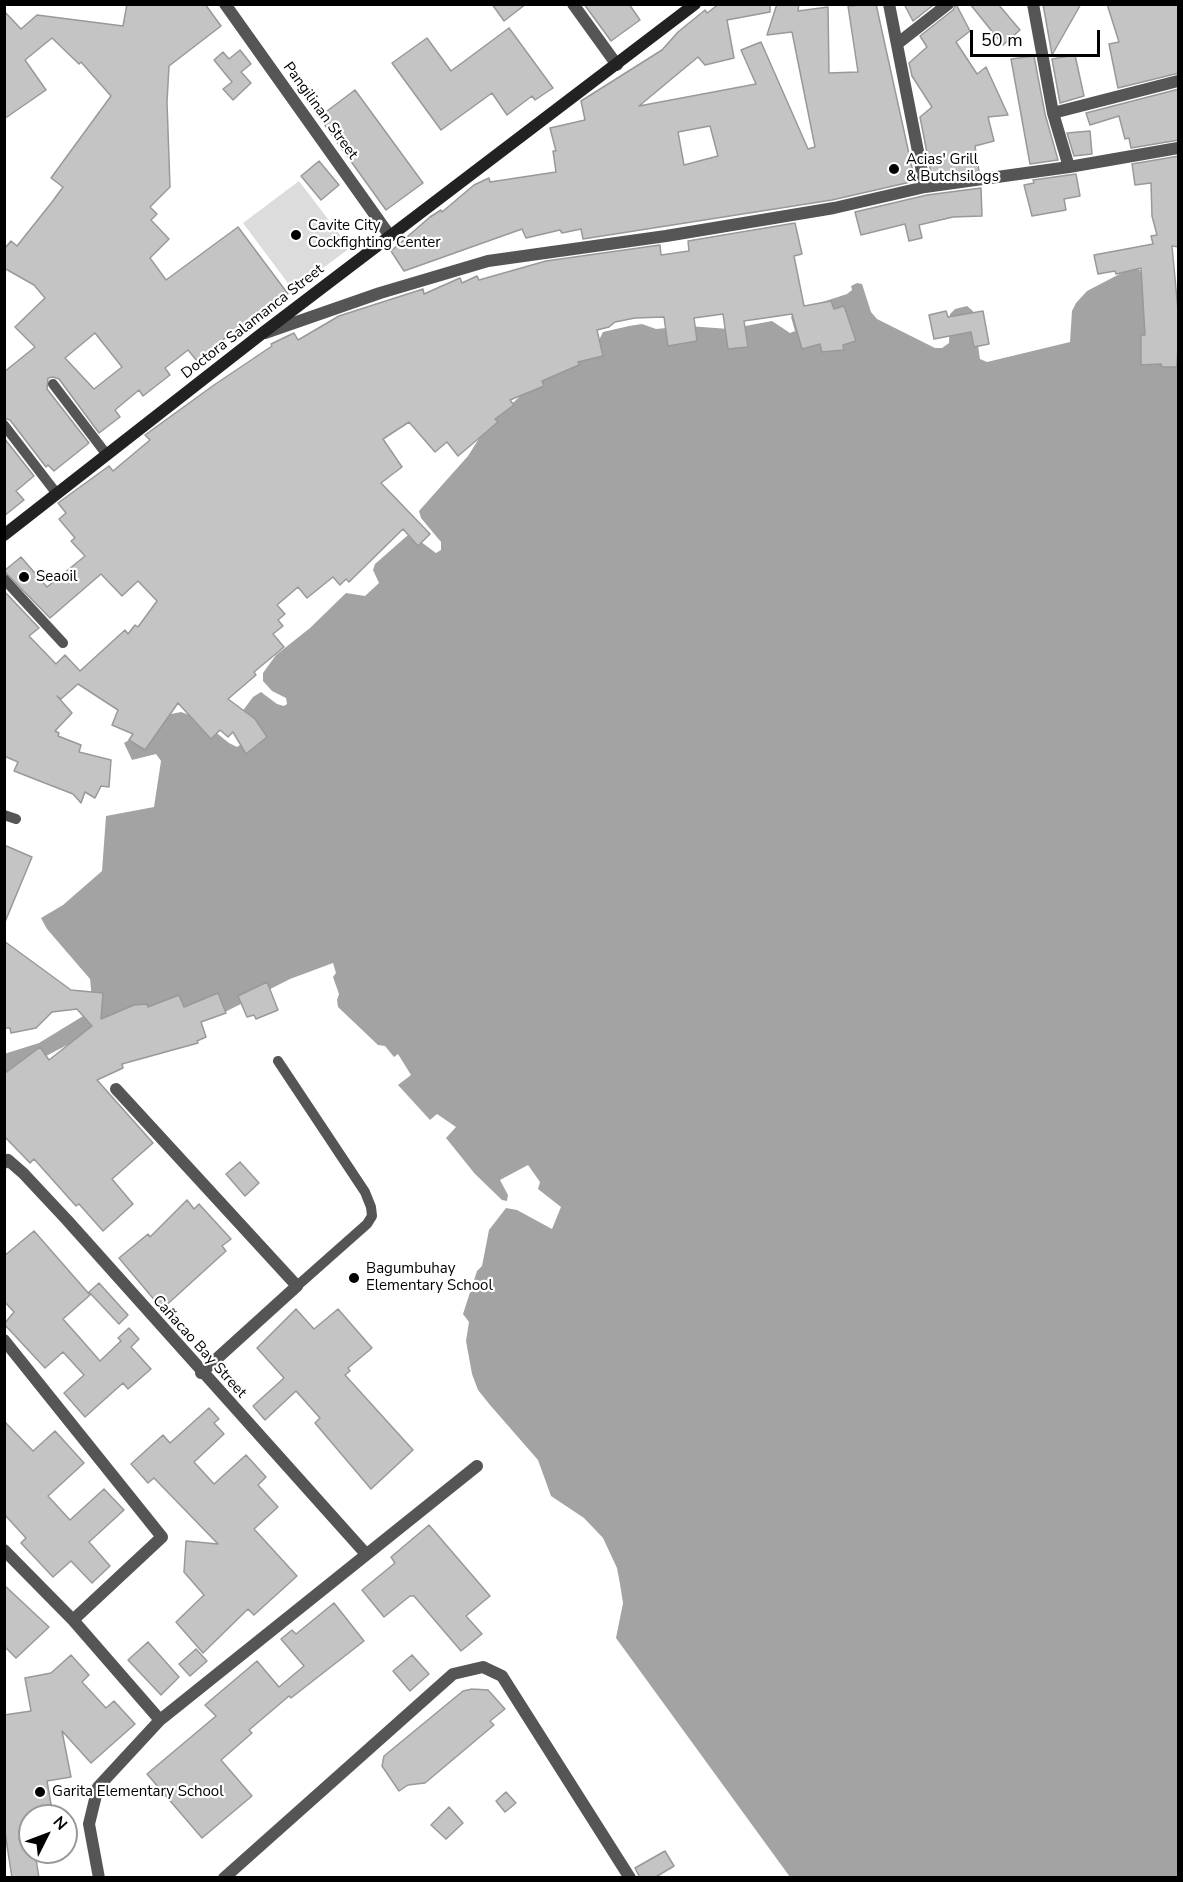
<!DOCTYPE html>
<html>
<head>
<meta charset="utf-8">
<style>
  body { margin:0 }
  #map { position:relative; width:1183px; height:1882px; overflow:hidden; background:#fff; font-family:"Nunito Sans",sans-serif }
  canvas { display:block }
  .frame { position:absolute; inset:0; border:6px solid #000; pointer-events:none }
  .north { position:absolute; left:18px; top:1804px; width:60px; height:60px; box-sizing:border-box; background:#fff; border:2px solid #999; border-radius:50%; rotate:48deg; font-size:16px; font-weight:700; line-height:24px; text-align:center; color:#000 }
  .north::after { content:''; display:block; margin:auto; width:21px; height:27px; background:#000; clip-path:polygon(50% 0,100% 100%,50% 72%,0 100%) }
  .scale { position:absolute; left:970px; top:30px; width:130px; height:27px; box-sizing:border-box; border:3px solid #000; border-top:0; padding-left:8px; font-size:18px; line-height:21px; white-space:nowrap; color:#000; -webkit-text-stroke:4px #fff; paint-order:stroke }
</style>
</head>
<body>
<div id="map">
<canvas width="1183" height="1882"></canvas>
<div class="frame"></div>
<div class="north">N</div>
<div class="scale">50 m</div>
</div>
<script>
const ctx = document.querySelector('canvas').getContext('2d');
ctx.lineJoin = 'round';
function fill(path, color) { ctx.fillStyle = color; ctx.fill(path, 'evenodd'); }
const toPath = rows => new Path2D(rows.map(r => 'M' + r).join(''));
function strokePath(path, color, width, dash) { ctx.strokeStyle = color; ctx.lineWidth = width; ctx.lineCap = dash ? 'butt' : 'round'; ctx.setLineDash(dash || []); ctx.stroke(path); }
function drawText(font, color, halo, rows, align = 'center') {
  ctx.font = font + ' "Nunito Sans",sans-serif'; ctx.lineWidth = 4.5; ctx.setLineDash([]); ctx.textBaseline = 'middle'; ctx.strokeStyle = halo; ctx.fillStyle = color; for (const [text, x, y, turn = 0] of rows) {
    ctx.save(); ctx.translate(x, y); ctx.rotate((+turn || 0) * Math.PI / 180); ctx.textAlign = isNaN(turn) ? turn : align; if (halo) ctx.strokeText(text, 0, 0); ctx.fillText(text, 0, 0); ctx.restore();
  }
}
const green = toPath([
  [299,181,350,248,293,290,243,223]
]);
const water = toPath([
  [1133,267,1140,270,1174,360,1178,356,1178,1877,790,1877,616,1638,623,1603,620,1584,617,1568,603,1538,584,1518,551,1496,538,1460,490,1405,478,1390,472,1374,466,1341,469,1322,463,1314,477,1271,482,1266,489,1230,506,1208,517,1210,552,1229,561,1207,538,1189,540,1182,528,1165,500,1180,508,1195,507,1201,502,1200,475,1174,446,1138,456,1127,437,1114,430,1120,398,1085,411,1075,398,1054,394,1057,385,1046,378,1045,338,1007,337,1000,339,994,333,977,336,973,333,963,290,979,225,1012,211,998,184,1008,103,1026,12,1074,5,1075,4,1054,39,1043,93,1010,90,979,47,929,41,918,63,905,102,871,106,816,154,807,161,761,156,754,132,760,124,743,171,714,181,712,198,718,229,743,237,747,243,743,236,720,253,697,261,692,277,704,284,706,287,704,286,698,272,691,263,681,263,673,276,655,310,628,346,593,365,596,379,583,373,570,375,564,408,535,413,536,436,553,441,550,441,542,421,518,419,511,468,456,485,429,547,371,598,342,603,332,629,326,642,324,656,329,688,326,729,329,772,321,790,333,795,331,791,317,795,311,847,294,852,290,851,286,857,283,862,284,871,312,877,319,935,348,942,348,949,343,950,314,955,309,967,306,973,311,980,359,987,362,1070,342,1072,311,1076,303,1087,291]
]);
const building = toPath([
  [127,4,205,4,221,26,169,66,167,102,170,187,150,207,157,214,151,220,169,239,150,258,166,280,238,227,288,294,242,329,240,326,197,361,188,350,165,368,170,375,143,396,139,390,115,410,120,417,99,433,59,379,53,377,48,378,47,389,89,443,54,471,48,465,46,467,10,420,4,418,4,372,35,347,15,327,45,298,34,285,4,268,4,249,11,241,17,246,52,202,63,187,51,178,111,96,81,62,79,64,52,38,25,60,46,90,4,119,4,11,21,29,37,15,123,26,127,4],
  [95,333,122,367,94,389,65,358,95,333],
  [492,4,526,4,504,21,492,4],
  [584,4,629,4,640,20,611,41,584,4],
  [719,4,770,4,770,12,727,20,734,58,705,65,698,57,639,106,756,84,741,50,761,42,808,149,815,147,792,32,767,35,777,4,799,4,798,11,828,7,829,73,858,72,848,6,876,4,915,181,832,200,583,239,581,229,562,233,560,230,526,238,522,229,404,271,391,251,430,217,441,210,442,212,474,185,489,178,490,182,556,172,553,151,556,151,550,128,585,120,581,101,662,50,678,32,705,10,707,13,719,4],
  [710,126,718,156,684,165,678,132,710,126],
  [904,4,931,4,932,6,913,21,904,4],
  [956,4,970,31,956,42,977,74,986,67,1008,115,988,117,994,141,975,146,979,171,932,178,920,117,932,107,912,76,909,63,927,47,920,36,953,10,956,4],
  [970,4,998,4,1020,30,1003,45,970,4],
  [1043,4,1081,4,1052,55,1043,4],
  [1107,4,1179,4,1179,73,1118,88,1109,44,1119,42,1107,4],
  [509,28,553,88,535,100,532,96,507,115,492,93,441,130,392,63,427,38,451,71,509,28],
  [240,50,251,64,241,72,251,83,233,100,223,89,232,82,214,60,223,52,229,59,240,50],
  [1075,55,1084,96,1060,103,1052,59,1075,55],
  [1034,56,1045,114,1058,160,1030,164,1011,59,1034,56],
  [1179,89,1179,140,1131,148,1129,138,1125,139,1119,116,1090,125,1086,113,1179,89],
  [355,90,423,183,386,210,319,117,355,90],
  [1090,131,1092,154,1074,156,1067,133,1090,131],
  [1179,156,1179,247,1172,246,1179,321,1177,367,1162,367,1161,364,1141,365,1141,335,1145,335,1141,268,1116,274,1115,271,1098,274,1094,255,1153,244,1151,236,1157,235,1152,216,1151,183,1135,185,1132,164,1179,156],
  [319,161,339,185,321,200,301,176,319,161],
  [1076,174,1080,196,1064,199,1066,210,1032,216,1024,185,1034,183,1033,180,1076,174],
  [981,188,982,216,953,217,919,225,922,238,909,241,905,224,861,235,855,212,927,195,981,188],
  [795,223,802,254,794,256,804,306,831,301,834,309,844,306,856,341,843,345,844,350,822,352,820,344,802,349,792,314,744,321,748,347,728,349,723,314,694,318,697,341,668,346,664,317,635,318,615,322,609,327,597,330,603,356,578,362,579,365,542,381,544,386,510,400,514,405,495,419,498,422,458,456,447,442,435,452,409,422,383,439,402,467,381,483,430,534,418,546,403,529,349,582,346,579,340,585,333,577,307,598,298,587,277,605,285,614,278,620,283,626,273,634,284,647,254,672,256,675,228,699,255,719,267,737,246,754,233,732,228,737,220,730,211,739,178,703,145,750,129,740,133,734,112,725,118,710,78,684,61,699,57,696,72,713,55,731,59,733,58,736,81,745,79,752,111,760,109,787,101,786,95,798,85,792,81,803,73,794,14,771,18,762,4,756,4,591,39,628,29,636,56,664,65,655,80,671,125,630,128,634,135,625,138,627,157,601,138,581,122,596,101,574,50,618,4,571,21,557,47,587,85,556,71,541,75,538,59,519,66,513,58,503,109,466,113,471,150,440,145,435,214,385,272,346,271,344,294,333,298,340,339,316,423,289,424,294,460,278,462,283,477,276,479,280,546,261,660,245,661,255,689,251,688,241,795,223],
  [946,311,948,317,983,311,989,344,974,347,971,332,934,339,929,315,946,311],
  [4,438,34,476,16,491,24,500,4,516,4,438],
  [4,845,32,857,5,922,4,922,4,845],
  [4,941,71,990,103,993,101,1019,134,1005,147,1004,148,1007,179,995,184,1007,218,993,226,1013,201,1022,206,1037,197,1041,198,1043,122,1064,123,1068,97,1080,153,1143,112,1179,133,1204,103,1231,79,1204,76,1206,34,1159,30,1163,4,1136,4,1074,40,1047,49,1060,92,1026,77,1009,52,1012,36,1028,11,1033,10,1028,4,1028,4,941],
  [267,982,278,1010,256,1019,254,1015,247,1017,238,996,267,982],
  [240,1162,259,1183,245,1196,226,1174,240,1162],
  [187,1200,194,1209,199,1204,231,1239,222,1246,226,1251,162,1309,119,1258,148,1234,150,1237,187,1200],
  [34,1231,90,1295,63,1319,79,1337,100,1361,121,1341,118,1338,129,1328,139,1339,131,1347,151,1369,128,1389,123,1383,85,1417,64,1393,84,1375,63,1352,45,1368,4,1324,14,1312,4,1301,4,1256,34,1231],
  [99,1283,128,1315,119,1324,89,1292,99,1283],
  [296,1309,314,1329,338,1309,372,1348,348,1368,350,1371,345,1375,413,1450,371,1489,315,1423,320,1418,296,1391,265,1420,253,1406,284,1378,257,1348,296,1309],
  [209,1408,219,1419,214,1423,224,1434,194,1462,214,1484,246,1455,266,1477,258,1485,278,1507,254,1529,297,1576,254,1615,248,1609,203,1653,176,1622,204,1595,184,1572,186,1541,218,1544,154,1478,148,1483,131,1464,163,1435,170,1443,209,1408],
  [4,1421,33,1451,55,1431,84,1463,48,1496,70,1520,104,1489,124,1510,89,1542,110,1566,92,1583,71,1561,53,1577,21,1543,26,1538,4,1514,4,1421],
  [429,1525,490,1596,466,1616,482,1634,461,1651,414,1596,410,1596,384,1617,362,1590,395,1563,391,1557,429,1525],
  [4,1585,49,1627,16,1658,4,1646,4,1585],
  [334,1603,364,1641,291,1698,289,1696,249,1730,252,1733,221,1760,252,1796,202,1838,147,1774,216,1716,205,1705,257,1661,279,1687,304,1666,281,1639,292,1630,296,1634,334,1603],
  [148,1642,179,1677,161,1695,128,1660,148,1642],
  [196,1649,207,1661,190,1676,179,1664,196,1649],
  [71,1655,89,1675,82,1682,106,1708,114,1701,135,1724,91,1763,62,1731,71,1777,47,1781,53,1816,30,1816,30,1852,35,1852,39,1878,12,1878,4,1826,4,1715,31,1711,25,1678,51,1673,71,1655],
  [412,1655,429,1674,410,1691,393,1671,412,1655],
  [472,1689,488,1690,505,1709,490,1721,494,1725,425,1783,408,1785,399,1791,382,1766,384,1756,463,1691,472,1689],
  [506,1792,516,1803,505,1812,496,1801,506,1792],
  [449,1807,463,1823,446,1839,431,1825,449,1807],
  [665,1851,674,1866,654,1878,640,1878,635,1868,665,1851]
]);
const service = toPath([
  [53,384,107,455],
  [4,425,57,494],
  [4,579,63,643],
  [4,815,16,819],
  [278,1061,365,1192,371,1207,372,1216,367,1224,297,1286]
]);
const minor = toPath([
  [573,4,617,65],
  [889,4,925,187],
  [1033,4,1053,113,1069,167],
  [897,44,948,4],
  [1053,113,1178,81],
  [265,333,380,293,488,261,666,236,834,208,925,187,1069,167,1178,148],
  [116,1089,297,1286,201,1373],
  [4,1163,8,1160,23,1173,67,1220,366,1554],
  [4,1340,162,1537,73,1620],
  [4,1550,73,1620,160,1720],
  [99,1878,89,1824,98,1787,160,1720,477,1466],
  [224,1878,453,1674,483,1667,502,1676,630,1878]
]);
const tertiary = toPath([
  [225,4,390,236]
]);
const secondary = toPath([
  [4,535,260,335,695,4]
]);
const markers = [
  [894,169,6,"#000"],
  [296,235,6,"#000"],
  [24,577,6,"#000"],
  [354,1278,6,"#000"],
  [40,1792,6,"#000"]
];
const streetNames = [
  ["Pangilinan Street",320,111,54],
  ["Doctora Salamanca Street",253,322,-38],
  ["Cañacao Bay Street",199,1347,48]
];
const poiNames = [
  ["Acias' Grill",906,160],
  ["& Butchsilogs",906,177],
  ["Cavite City",308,226],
  ["Cockfighting Center",308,243],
  ["Seaoil",36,577],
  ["Bagumbuhay",366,1269],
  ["Elementary School",366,1286],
  ["Garita Elementary School",52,1792]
];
fill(green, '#dcdcdc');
fill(water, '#a3a3a3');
fill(building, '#c4c4c4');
strokePath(building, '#999', 1.5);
strokePath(service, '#555', 10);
strokePath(minor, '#555', 12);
strokePath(tertiary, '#555', 12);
strokePath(secondary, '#222', 12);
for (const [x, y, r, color] of markers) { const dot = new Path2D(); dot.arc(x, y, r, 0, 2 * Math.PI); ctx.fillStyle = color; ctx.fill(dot); strokePath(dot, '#fff', 2); }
drawText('15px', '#000', '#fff', streetNames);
drawText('15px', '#000', '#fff', poiNames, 'left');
</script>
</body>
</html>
